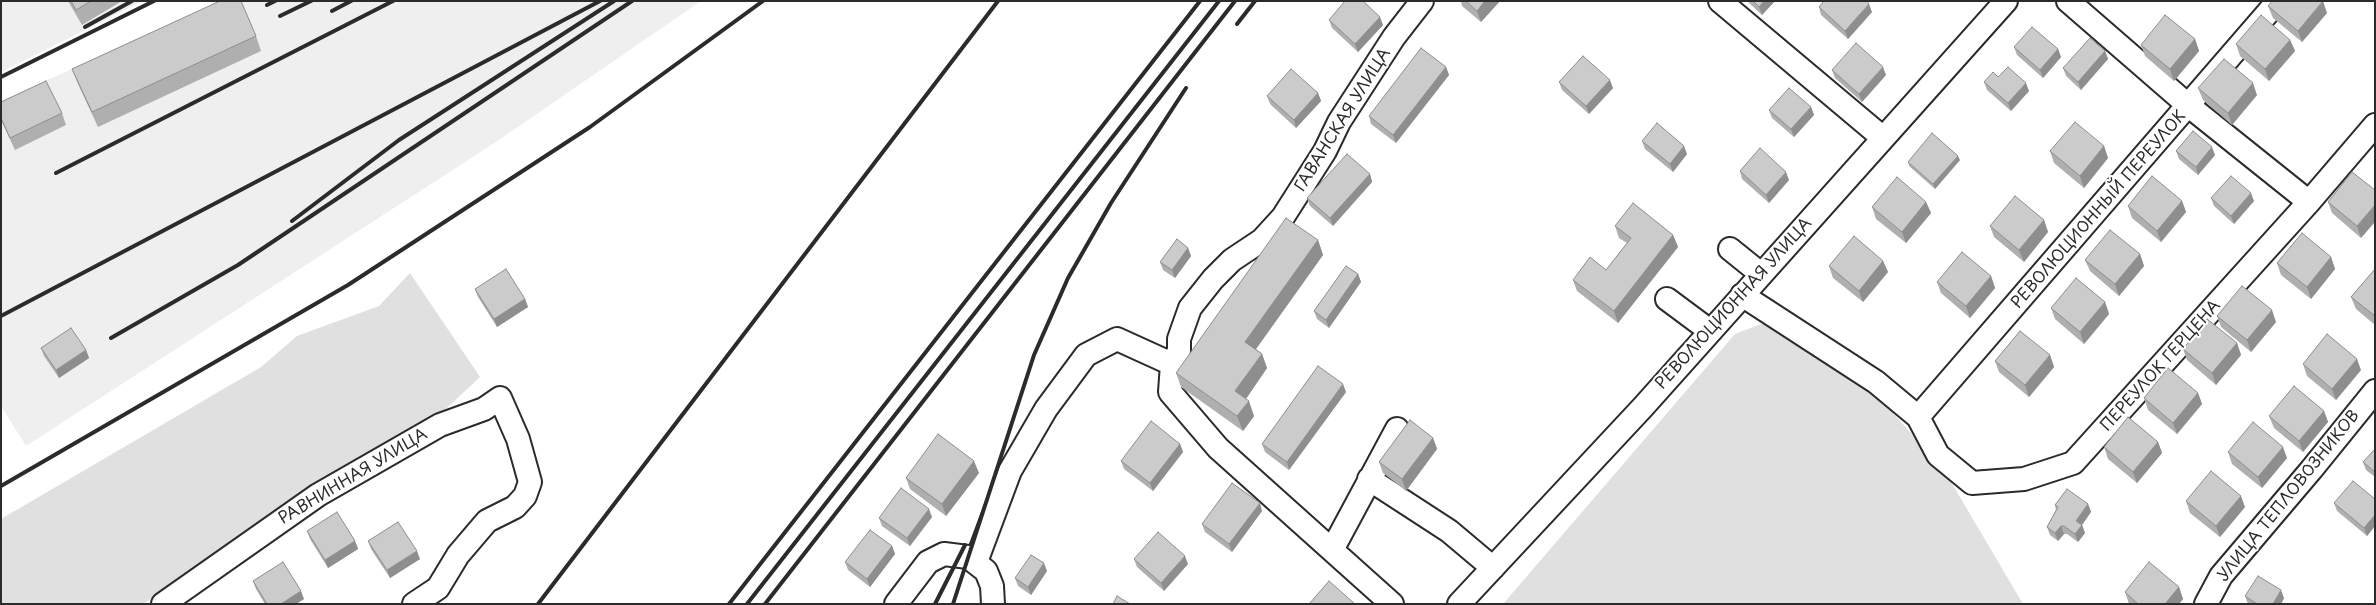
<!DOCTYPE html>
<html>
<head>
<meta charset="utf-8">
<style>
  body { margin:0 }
  #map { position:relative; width:2376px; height:605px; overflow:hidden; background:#fff; font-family:"Playpen Sans",sans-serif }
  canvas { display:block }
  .frame { position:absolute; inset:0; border:2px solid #2b2b2b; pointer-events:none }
</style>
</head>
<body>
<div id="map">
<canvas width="2376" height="605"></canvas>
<div class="frame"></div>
</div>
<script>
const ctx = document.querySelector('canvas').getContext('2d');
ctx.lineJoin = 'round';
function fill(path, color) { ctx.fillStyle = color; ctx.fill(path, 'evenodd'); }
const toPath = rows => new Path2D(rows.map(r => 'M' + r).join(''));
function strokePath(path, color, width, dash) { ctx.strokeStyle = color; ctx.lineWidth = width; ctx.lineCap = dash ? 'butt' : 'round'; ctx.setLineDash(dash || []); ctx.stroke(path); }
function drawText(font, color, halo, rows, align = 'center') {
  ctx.font = font + ' "Playpen Sans",sans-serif'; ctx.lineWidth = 4; ctx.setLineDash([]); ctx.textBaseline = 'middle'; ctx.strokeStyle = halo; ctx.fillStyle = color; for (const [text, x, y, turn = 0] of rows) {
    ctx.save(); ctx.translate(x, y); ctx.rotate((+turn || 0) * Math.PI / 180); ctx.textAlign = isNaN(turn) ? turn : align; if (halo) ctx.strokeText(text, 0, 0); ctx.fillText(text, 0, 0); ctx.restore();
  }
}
const built = toPath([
  [1,1,143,1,1,72],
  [223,1,701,1,496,142,26,446,1,406,1,101]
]);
const green = toPath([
  [410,273,480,377,434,420,313,486,143,604,1,604,1,519,261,367,297,336,379,306],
  [1772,320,1860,376,1944,470,2023,604,1503,604,1735,334]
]);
const minor = toPath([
  [1720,1,1883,138],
  [2068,1,2189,106,2309,202],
  [1730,249,1761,274],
  [1742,295,1876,382,1918,417,1938,455,1972,483,2024,479,2073,463,2309,202,2375,125],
  [1667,299,1710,331],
  [1172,364,1170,392,1218,448,1392,604],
  [1918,417,2278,1],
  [1369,479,1449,531,1493,568],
  [1332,550,1397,429],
  [976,562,1010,471,1046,409,1086,355,1117,339,1172,364,1179,351,1179,339,1190,308,1213,279,1232,260,1262,240,1283,217,1325,151,1339,122,1394,37,1422,1],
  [163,604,318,495,440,425,484,409,500,398,518,439,530,482,525,496,515,507,487,521,458,555,438,588,414,604],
  [896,604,928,562,944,554,968,557,986,571,992,586,993,604],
  [1459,604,1643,407,2006,1],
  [2206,604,2221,576,2311,470,2375,391]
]);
const rail = toPath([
  [267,5,275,1],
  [332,11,351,1],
  [280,16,311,1],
  [1237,24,1255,1],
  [85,27,132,1],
  [1,77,154,1],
  [56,173,393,1],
  [292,221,399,140,614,1],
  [1,316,600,1],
  [111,338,238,265,632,1],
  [1,486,348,285,590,127,763,1],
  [538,604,998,1],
  [729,604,1200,1],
  [747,604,1219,1],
  [765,604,1235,1],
  [935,604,965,545],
  [953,604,1034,355,1068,278,1111,203,1186,88]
]);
const wall = toPath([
  [68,1,122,1,82,25],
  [1461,1,1500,1,1481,22,1462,6],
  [1747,1,1775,1,1762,15],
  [2268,6,2327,13,2302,42,2273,18],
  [1819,7,1872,12,1848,39,1821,15],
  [1329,20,1383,25,1358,52,1332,28],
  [256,36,261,51,98,127,78,84,72,69],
  [2195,39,2199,51,2174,81,2145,56,2141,45],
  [2290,40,2295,51,2269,81,2240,56,2236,44],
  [2014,47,2058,49,2061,57,2043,78,2017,55],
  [2105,51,2108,59,2081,90,2066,76,2063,68],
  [1446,67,1449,75,1396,143,1371,124,1369,116],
  [1832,70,1886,75,1862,102,1835,78],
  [1998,77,2029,91,2011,111,1987,90,1984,82],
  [1559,82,1613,88,1589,114,1562,90],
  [2198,88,2257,95,2232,125,2203,100],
  [1318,93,1321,101,1296,128,1270,104,1267,96],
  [1,102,62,113,66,125,15,150,1,120],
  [1811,107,1814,115,1794,137,1772,118,1769,110],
  [1642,141,1687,154,1673,172,1645,149],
  [2104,146,2108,158,2084,188,2054,163,2050,151],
  [2176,151,2215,155,2198,175,2179,159],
  [1960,160,1935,189,1909,166,1908,162],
  [1740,171,1789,180,1769,203,1742,179],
  [2352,172,2361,238,2332,213,2328,202],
  [1370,174,1372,182,1333,226,1310,206,1307,198],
  [2211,198,2254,201,2234,224,2214,206],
  [2182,201,2186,212,2161,242,2132,218,2128,206],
  [1926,202,1931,213,1906,243,1876,219,1872,207],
  [2044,220,2048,232,2024,262,1994,237,1990,226],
  [1615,226,1673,235,1678,247,1618,323,1577,291,1573,280,1606,270,1627,243,1619,238],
  [1318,240,1323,255,1256,349,1262,354,1267,368,1246,399,1254,416,1243,431,1181,387,1176,373],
  [1188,248,1191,256,1175,278,1163,270,1160,262],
  [2140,254,2144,266,2119,296,2090,271,2085,260],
  [2331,257,2335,269,2311,299,2281,275,2277,263],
  [1883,261,1888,272,1863,302,1833,278,1829,266],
  [2375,269,2375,325,2356,309,2351,297],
  [1358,274,1361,282,1329,328,1317,319,1314,311],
  [1991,276,1995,288,1970,318,1941,293,1937,282],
  [475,289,525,299,528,307,497,327,478,297],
  [2105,302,2109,314,2084,344,2055,319,2051,308],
  [2217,316,2276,322,2251,352,2221,327],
  [2237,343,2241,355,2216,385,2187,360,2183,349],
  [41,348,86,350,89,358,59,378,44,356],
  [2050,355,2054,367,2029,397,1999,372,1995,361],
  [2303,364,2361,370,2336,400,2307,376],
  [1346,392,1289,470,1265,452,1262,444],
  [2198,393,2202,404,2177,434,2148,410,2144,398],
  [2324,411,2328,422,2303,452,2274,428,2269,416],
  [1433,438,1437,449,1406,491,1383,473,1379,462],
  [2158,442,2162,453,2137,483,2108,459,2104,447],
  [1180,444,1183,452,1153,491,1124,469,1121,461],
  [2375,449,2375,477,2366,470,2363,462],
  [2228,452,2287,458,2262,488,2232,464],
  [979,473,946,516,910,489,906,478],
  [2375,499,2375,526,2367,536,2337,511,2334,503],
  [2186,501,2245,507,2220,537,2190,513],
  [2088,504,2091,512,2082,525,2085,533,2078,542,2067,534,2064,534,2058,541,2050,535,2047,527,2056,510,2055,505],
  [1262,511,1232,552,1205,532,1202,524],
  [932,517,910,546,882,526,879,518],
  [307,531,355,541,358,549,328,568,310,539],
  [368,541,420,559,390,578,371,549],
  [892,546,895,554,870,587,848,570,845,562],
  [1134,559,1188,564,1164,591,1137,567],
  [1047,571,1031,595,1018,586,1015,578],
  [253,581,304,599,296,604,265,604,256,589],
  [2179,587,2183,599,2179,604,2129,604,2125,592],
  [2245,596,2284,598,2281,604,2248,604]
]);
const shadedWall = toPath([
  [1485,1,1500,1,1481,22,1477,11],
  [1764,1,1775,1,1762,15,1759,7],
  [2323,1,2327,13,2302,42,2298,31],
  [1869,4,1872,12,1848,39,1845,31],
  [1380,17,1383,25,1358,52,1355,44],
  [2195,39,2199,51,2174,81,2170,69],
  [2290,40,2295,51,2269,81,2265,69],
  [2058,49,2061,57,2043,78,2040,70],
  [2105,51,2108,59,2081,90,2078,82],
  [1446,67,1449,75,1396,143,1393,135],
  [1883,67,1886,75,1862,102,1859,94],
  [1610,80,1613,88,1589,114,1586,106],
  [2026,83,2029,91,2011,111,2008,103],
  [2253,83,2257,95,2232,125,2228,113],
  [1318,93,1321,101,1296,128,1294,120],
  [1811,107,1814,115,1794,137,1791,129],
  [1684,146,1687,154,1673,172,1670,164],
  [2104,146,2108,158,2084,188,2080,176],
  [2212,147,2215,155,2198,175,2196,167],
  [1958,156,1960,160,1935,189,1933,184],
  [1786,172,1789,180,1769,203,1766,195],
  [1370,174,1372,182,1333,226,1330,218],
  [2251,193,2254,201,2234,224,2231,216],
  [2182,201,2186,212,2161,242,2157,231],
  [1926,202,1931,213,1906,243,1902,232],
  [2375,205,2375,222,2361,238,2357,226],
  [2044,220,2048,232,2024,262,2019,250],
  [1673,235,1678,247,1618,323,1614,311],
  [1318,240,1323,255,1251,356,1245,342],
  [1188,248,1191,256,1175,278,1172,270],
  [2140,254,2144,266,2119,296,2115,284],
  [2331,257,2335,269,2311,299,2307,287],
  [1883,261,1888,272,1863,302,1859,291],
  [1358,274,1361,282,1329,328,1326,320],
  [1991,276,1995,288,1970,318,1966,306],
  [525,299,528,307,497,327,494,319],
  [2105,302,2109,314,2084,344,2080,332],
  [2272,310,2276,322,2251,352,2247,340],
  [2237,343,2241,355,2216,385,2212,373],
  [86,350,89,358,59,378,56,370],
  [1262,354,1267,368,1241,406,1235,391],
  [2050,355,2054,367,2029,397,2025,385],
  [2357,359,2361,370,2336,400,2332,389],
  [1343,384,1346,392,1289,470,1287,462],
  [2198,393,2202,404,2177,434,2173,423],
  [1249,401,1254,416,1243,431,1237,416],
  [2324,411,2328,422,2303,452,2299,441],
  [1433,438,1437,449,1406,491,1402,479],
  [2158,442,2162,453,2137,483,2133,472],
  [1180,444,1183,452,1153,491,1150,483],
  [2283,447,2287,458,2262,488,2258,477],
  [974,461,979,473,946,516,942,504],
  [2241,496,2245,507,2220,537,2216,526],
  [1260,503,1262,511,1232,552,1229,544],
  [2088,504,2091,512,2079,529,2076,521],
  [929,509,932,517,910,546,907,538],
  [2375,515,2375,526,2367,536,2364,528],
  [2082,525,2085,533,2078,542,2075,534],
  [2061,526,2064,534,2058,541,2055,533],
  [355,541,358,549,328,568,325,560],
  [892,546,895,554,870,587,867,579],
  [417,551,420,559,390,578,387,570],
  [1185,556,1188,564,1164,591,1161,583],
  [1044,563,1047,571,1031,595,1028,587],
  [2179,587,2183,599,2179,604,2165,604],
  [2281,590,2284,598,2281,604,2273,604],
  [301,591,304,599,296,604,281,604]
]);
const building = toPath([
  [71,1,91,1,76,10,71,1],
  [220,1,241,1,256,36,92,112,72,69,220,1],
  [1345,1,1363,1,1380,17,1355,44,1329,20,1345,1],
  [1466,1,1485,1,1477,11,1466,1],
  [1753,1,1764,1,1759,7,1753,1],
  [1824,1,1867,1,1869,4,1845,31,1819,7,1824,1],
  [2272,1,2323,1,2298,31,2268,6,2272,1],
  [2165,15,2195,39,2170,69,2141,45,2165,15],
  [2261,15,2290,40,2265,69,2236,44,2261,15],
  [2032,27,2058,49,2040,70,2014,47,2032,27],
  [2090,38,2105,51,2078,82,2063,68,2090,38],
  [1856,43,1883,67,1859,94,1832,70,1856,43],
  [1421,48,1446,67,1393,135,1369,116,1421,48],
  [1583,56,1610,80,1586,106,1559,82,1583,56],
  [2224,59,2253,83,2228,113,2198,88,2224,59],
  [2008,67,2026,83,2008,103,1984,82,1993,72,1998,77,2008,67],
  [1291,69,1318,93,1294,120,1267,96,1291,69],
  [46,81,62,113,10,138,1,118,1,102,46,81],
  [1789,88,1811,107,1791,129,1769,110,1789,88],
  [2075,122,2104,146,2080,176,2050,151,2075,122],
  [1657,123,1684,146,1670,164,1642,141,1657,123],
  [2193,131,2212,147,2196,167,2176,151,2193,131],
  [1932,133,1958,156,1933,184,1908,162,1932,133],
  [1760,148,1786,172,1766,195,1740,171,1760,148],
  [1347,154,1370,174,1330,218,1307,198,1347,154],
  [2352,172,2375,190,2375,205,2357,226,2328,202,2352,172],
  [2152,176,2182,201,2157,231,2128,206,2152,176],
  [2231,176,2251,193,2231,216,2211,198,2231,176],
  [1897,177,1926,202,1902,232,1872,207,1897,177],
  [2015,196,2044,220,2019,250,1990,226,2015,196],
  [1633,203,1673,235,1614,311,1573,280,1590,257,1606,270,1631,238,1615,226,1633,203],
  [1286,218,1318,240,1245,342,1262,354,1235,391,1249,401,1237,416,1176,373,1286,218],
  [2110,230,2140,254,2115,284,2085,260,2110,230],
  [2302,233,2331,257,2307,287,2277,263,2302,233],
  [1854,236,1883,261,1859,291,1829,266,1854,236],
  [1177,239,1188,248,1172,270,1160,262,1177,239],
  [1962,252,1991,276,1966,306,1937,282,1962,252],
  [1346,266,1358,274,1326,320,1314,311,1346,266],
  [506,269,525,299,494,319,475,289,506,269],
  [2375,269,2375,316,2351,297,2375,269],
  [2076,278,2105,302,2080,332,2051,308,2076,278],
  [2242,286,2272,310,2247,340,2217,316,2242,286],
  [2207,319,2237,343,2212,373,2183,349,2207,319],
  [71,328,86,350,56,370,41,348,71,328],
  [2020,331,2050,355,2025,385,1995,361,2020,331],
  [2327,334,2357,359,2332,389,2303,364,2327,334],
  [1318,366,1343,384,1287,462,1262,444,1318,366],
  [2168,368,2198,393,2173,423,2144,398,2168,368],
  [2294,386,2324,411,2299,441,2269,416,2294,386],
  [2128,417,2158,442,2133,472,2104,447,2128,417],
  [1410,420,1433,438,1402,479,1379,462,1410,420],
  [1151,421,1180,444,1150,483,1121,461,1151,421],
  [2253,422,2283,447,2258,477,2228,452,2253,422],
  [938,434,974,461,942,504,906,478,938,434],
  [2375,449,2375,472,2363,462,2375,449],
  [2211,471,2241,496,2216,526,2186,501,2211,471],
  [2353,481,2375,499,2375,515,2364,528,2334,503,2353,481],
  [1232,483,1260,503,1229,544,1202,524,1232,483],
  [901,488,929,509,907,538,879,518,901,488],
  [2067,489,2088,504,2076,521,2082,525,2075,534,2064,526,2061,526,2055,533,2047,527,2058,507,2055,505,2067,489],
  [337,512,355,541,325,560,307,531,337,512],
  [398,522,417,551,387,570,368,541,398,522],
  [870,530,892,546,867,579,845,562,870,530],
  [1158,532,1185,556,1161,583,1134,559,1158,532],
  [1031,555,1044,563,1028,587,1015,578,1031,555],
  [283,562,301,591,281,604,267,604,253,581,283,562],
  [2149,562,2179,587,2165,604,2138,604,2125,592,2149,562],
  [2258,576,2281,590,2273,604,2257,604,2245,596,2258,576],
  [1329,581,1355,604,1309,604,1329,581],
  [1117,596,1130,604,1113,604,1117,596]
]);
const streetNames = [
  ["ГАВАНСКАЯ УЛИЦА",1343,120,-58],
  ["РЕВОЛЮЦИОННЫЙ ПЕРЕУЛОК",2099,210,-49],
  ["РЕВОЛЮЦИОННАЯ УЛИЦА",1734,304,-48],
  ["ПЕРЕУЛОК ГЕРЦЕНА",2161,366,-48],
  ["РАВНИННАЯ УЛИЦА",353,477,-31],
  ["УЛИЦА ТЕПЛОВОЗНИКОВ",2289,496,-51]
];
fill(built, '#efefef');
fill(green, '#e0e0e0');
strokePath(minor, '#2b2b2b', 26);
strokePath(minor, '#fff', 22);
strokePath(rail, '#2b2b2b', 4);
fill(wall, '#afafaf');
fill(shadedWall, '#8e8e8e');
fill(building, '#cbcbcb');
strokePath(building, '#8e8e8e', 1);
drawText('16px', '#2b2b2b', '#fff', streetNames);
</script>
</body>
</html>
